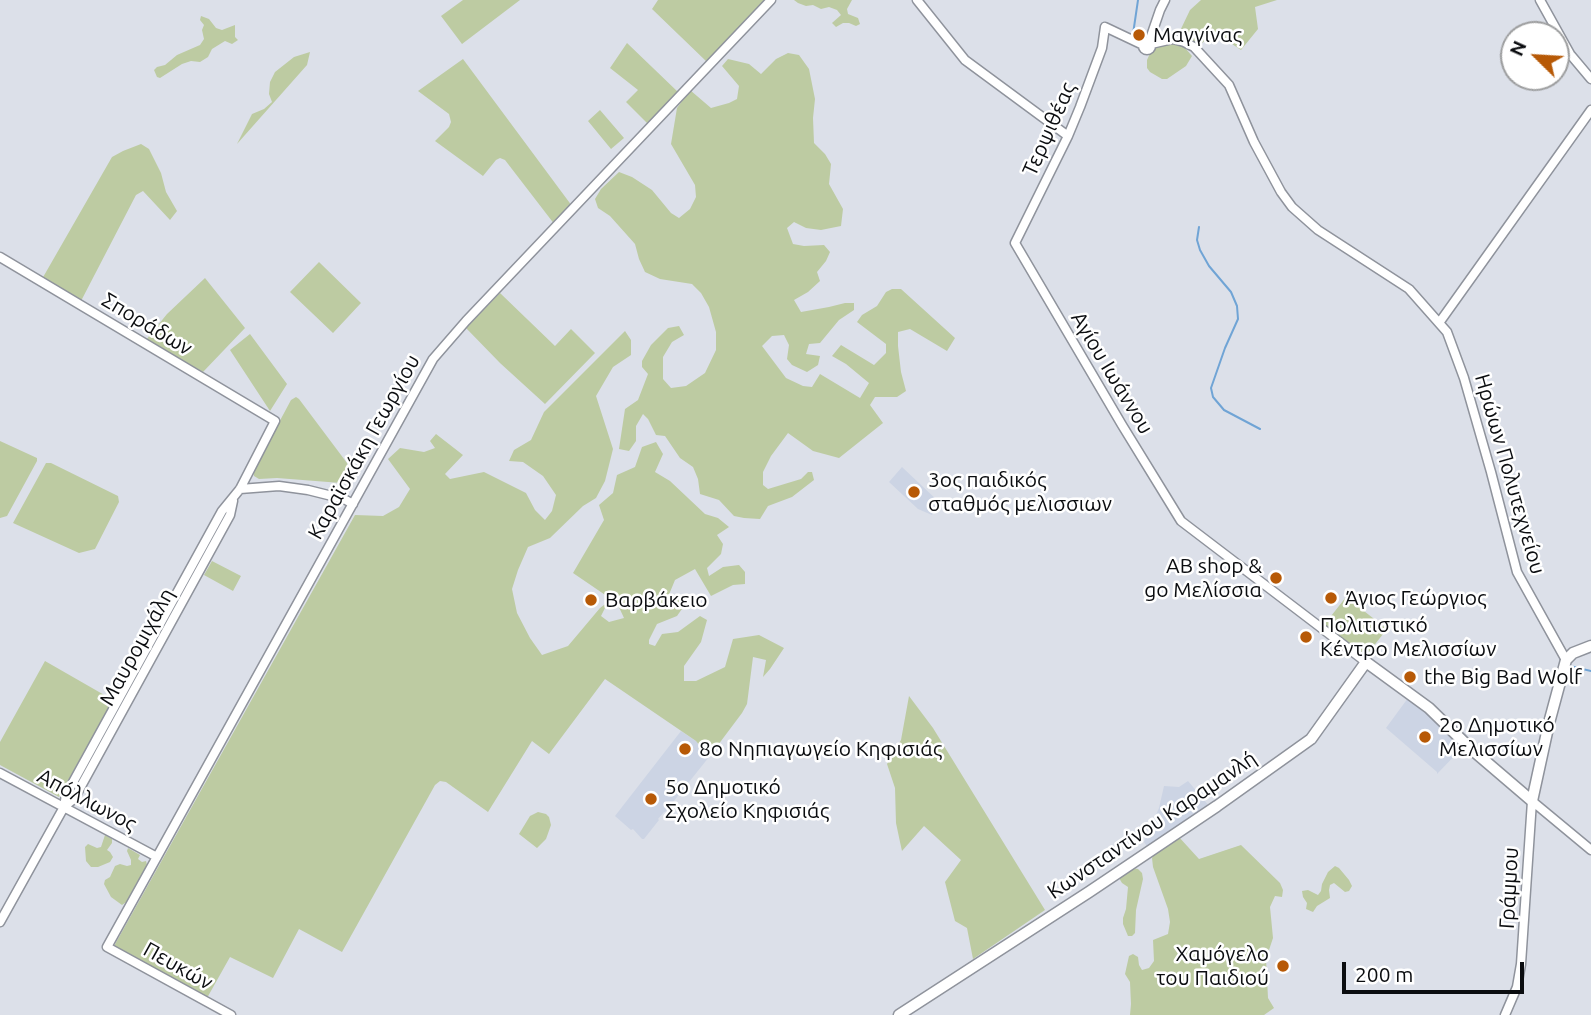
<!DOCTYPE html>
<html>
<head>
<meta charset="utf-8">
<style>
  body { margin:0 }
  #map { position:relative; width:1591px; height:1015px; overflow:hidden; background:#dce0e9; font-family:Ubuntu,sans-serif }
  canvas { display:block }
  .north { position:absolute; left:1500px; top:21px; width:70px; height:70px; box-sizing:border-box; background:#fff; border:2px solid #9d9e9f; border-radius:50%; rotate:294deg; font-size:19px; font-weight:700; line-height:28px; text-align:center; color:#0b0d10 }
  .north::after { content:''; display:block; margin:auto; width:24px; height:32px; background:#b75906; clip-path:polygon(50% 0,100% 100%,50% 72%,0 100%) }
  .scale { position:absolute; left:1342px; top:962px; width:182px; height:32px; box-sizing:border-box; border:4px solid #0b0d10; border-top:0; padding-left:9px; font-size:21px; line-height:24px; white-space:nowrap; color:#0b0d10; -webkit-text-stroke:5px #fff; paint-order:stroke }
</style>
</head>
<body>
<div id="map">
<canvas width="1591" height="1015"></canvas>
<div class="north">N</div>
<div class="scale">200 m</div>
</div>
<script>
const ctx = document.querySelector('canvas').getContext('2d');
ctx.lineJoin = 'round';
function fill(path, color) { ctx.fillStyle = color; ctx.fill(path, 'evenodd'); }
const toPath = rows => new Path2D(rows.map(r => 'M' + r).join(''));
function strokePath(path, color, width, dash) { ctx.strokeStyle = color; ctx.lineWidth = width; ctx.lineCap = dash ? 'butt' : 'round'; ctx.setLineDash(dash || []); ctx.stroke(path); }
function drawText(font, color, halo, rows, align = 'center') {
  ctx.font = font + ' Ubuntu,sans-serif'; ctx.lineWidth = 5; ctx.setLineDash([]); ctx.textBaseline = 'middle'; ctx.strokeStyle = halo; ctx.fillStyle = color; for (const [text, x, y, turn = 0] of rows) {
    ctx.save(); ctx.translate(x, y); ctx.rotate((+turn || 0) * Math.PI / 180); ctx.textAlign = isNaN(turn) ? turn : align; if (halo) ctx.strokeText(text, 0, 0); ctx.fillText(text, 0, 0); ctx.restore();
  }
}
const built = toPath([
  [902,467,938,501,932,515,918,509,889,482],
  [1408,698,1464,746,1437,774,1437,772,1386,728],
  [681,731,696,741,709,757,665,812,664,812,658,819,659,820,644,839,642,839,633,829,631,830,615,816],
  [1188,781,1210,807,1149,849,1144,842,1159,808,1164,786,1179,787]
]);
const green = toPath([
  [463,0,520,0,462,44,441,16],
  [658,0,766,0,707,62,652,9],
  [794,0,852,0,847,9,848,14,858,18,860,24,856,26,849,23,843,23,836,27,832,23,841,15,837,10,829,7,821,9,813,5,806,6,798,3],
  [1201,0,1277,0,1255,7,1258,29,1241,50,1226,40,1207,39,1197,47,1189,39,1179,33,1190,10],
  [201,16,209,19,216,28,222,30,235,25,235,37,238,40,232,44,225,41,212,49,208,57,200,62,191,61,182,64,160,78,157,77,154,70,157,67,165,65,177,55,200,45,204,39,202,30,204,25,200,20],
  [1180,42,1192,56,1186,66,1167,79,1162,79,1150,72,1147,68,1147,60,1152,49,1158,44],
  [627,43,678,92,649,125,626,102,638,90,610,68],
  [310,52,307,65,237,144,252,114,264,109,272,102,269,94,270,82,275,72,294,57],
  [788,53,799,55,809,69,815,99,813,118,814,143,825,154,831,164,829,184,843,209,841,226,821,230,806,228,794,222,787,228,793,244,804,246,824,245,830,252,826,261,817,272,820,281,808,292,794,300,801,312,829,307,845,303,854,303,854,310,839,320,820,343,809,344,806,354,820,356,818,365,807,372,792,365,787,359,789,345,784,335,772,336,762,346,786,378,803,386,812,387,820,374,860,398,869,383,846,364,832,356,841,345,874,365,886,353,886,344,857,322,862,315,877,306,886,292,892,289,901,289,955,338,947,351,910,329,898,332,898,346,901,372,906,391,897,397,875,397,870,405,883,423,839,458,813,451,788,433,771,456,763,472,763,485,768,489,801,479,808,472,812,472,814,480,792,497,768,506,760,519,744,518,734,516,719,500,700,494,698,479,693,467,680,458,665,436,656,435,648,419,643,414,636,426,636,441,629,451,619,449,625,409,638,400,648,374,642,367,642,361,651,345,668,328,679,326,684,335,672,342,663,357,663,379,671,388,686,386,705,373,716,350,716,332,709,307,701,293,692,284,660,279,645,272,639,259,635,244,610,216,598,208,595,199,601,189,619,172,632,177,652,190,671,213,679,218,690,209,696,197,695,185,671,144,677,108,690,90,711,108,729,103,737,99,739,86,722,66,728,59,749,64,761,74,776,59],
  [463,59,572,206,555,225,505,160,500,158,496,160,483,176,435,141,449,127,451,122,449,114,418,91],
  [600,110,624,138,611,149,588,121],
  [141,144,149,149,161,173,166,192,177,211,170,220,143,191,136,195,81,301,42,279,112,157,123,151],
  [319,262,361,303,333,333,290,292],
  [205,278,245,328,203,372,146,340,167,314],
  [500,293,555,346,571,329,595,353,545,404,500,363,466,328],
  [625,331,631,340,631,355,613,367,596,396,613,449,605,481,596,498,583,506,550,538,528,547,518,570,512,589,517,613,530,638,542,655,568,646,600,608,608,602,601,616,609,622,624,618,617,603,573,573,604,520,599,505,613,493,617,475,635,467,642,447,656,442,663,454,655,472,670,481,705,514,718,518,729,527,717,535,723,544,721,554,707,568,709,576,723,567,739,565,745,572,745,584,733,585,711,596,695,569,675,580,668,597,680,597,684,606,677,616,657,624,649,640,649,644,655,646,662,634,678,632,700,616,707,620,701,642,684,666,684,681,696,681,725,667,733,639,759,635,784,648,770,669,763,677,766,660,753,657,747,704,742,713,709,757,696,741,605,679,549,754,532,741,488,812,446,782,440,781,435,785,342,952,299,929,273,978,230,957,207,998,114,946,355,515,383,516,399,507,410,489,388,459,400,448,424,452,435,448,430,441,436,434,463,455,445,474,450,479,484,472,526,493,535,510,545,520,552,511,556,495,543,476,523,462,509,461,514,450,531,440,544,412],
  [250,334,287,384,270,411,230,350],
  [296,397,299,399,347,463,351,476,348,482,341,483,277,478,259,479,254,476,253,471,291,400],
  [0,441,37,458,37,461,7,516,0,518],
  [46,463,51,463,118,496,119,502,95,549,79,553,13,523],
  [212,561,241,576,233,591,204,575],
  [1346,597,1387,629,1365,657,1324,625],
  [45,661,113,700,59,797,0,765,0,742],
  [909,696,933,728,1045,910,973,959,967,928,955,921,945,882,961,860,924,826,902,851,900,842,896,823,895,788,887,764,901,740],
  [538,812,546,814,549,817,551,825,546,839,537,848,519,834,530,816],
  [105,835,112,839,112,843,107,850,110,852,113,857,110,862,98,867,91,867,86,861,85,847,88,844,97,848,101,847],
  [1178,836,1199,859,1241,845,1280,883,1283,890,1282,897,1275,896,1270,907,1273,938,1266,959,1268,998,1274,1008,1264,1015,1130,1015,1131,1004,1130,982,1125,974,1129,956,1133,954,1138,957,1139,965,1142,970,1149,968,1154,961,1153,940,1168,934,1170,922,1168,909,1153,867,1152,858,1157,849],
  [128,848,140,855,138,859,142,862,146,861,147,865,145,871,136,884,128,901,122,905,111,897,104,884,105,880,110,877,115,866,120,864,127,866,131,865,131,860,127,851],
  [1335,866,1339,868,1349,880,1352,886,1349,891,1345,892,1334,883,1330,885,1329,890,1330,898,1317,906,1313,912,1306,909,1307,903,1303,897,1302,891,1308,890,1318,895,1321,891,1322,884,1328,872],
  [1132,868,1138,869,1142,873,1143,879,1136,910,1135,933,1132,936,1128,936,1123,924,1123,918,1126,909,1128,887,1122,883,1119,878]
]);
const stream = toPath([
  [1133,34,1138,0],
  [1199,227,1197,240,1200,250,1209,266,1231,292,1237,306,1238,319,1225,348,1211,388,1213,397,1224,410,1260,429],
  [1570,666,1591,671]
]);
const minor = toPath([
  [917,0,965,60,1068,136],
  [1540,0,1570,54,1591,79],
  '1143 46a4 4 0 1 1 8 0a4 4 0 1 1-8 0Z',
  [1149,42,1160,10,1165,0],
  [1151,44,1173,39,1184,42,1194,47,1229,85,1254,142,1281,192,1292,207,1318,230,1409,289,1447,332,1464,378,1491,472,1517,572,1566,660],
  [1143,45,1105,27,1102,48,1080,107,1068,136,1015,243,1122,425,1181,521,1366,662],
  [0,257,275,421,240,489,222,511,66,795,64,807,0,922],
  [1439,323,1591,110],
  [240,489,279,486,308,490,344,499,353,504],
  [0,773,157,857],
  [1532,801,1591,850],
  [64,807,74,799,230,515,233,501],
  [231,1015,107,947,433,359,466,321,771,0],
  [1505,1015,1517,987,1521,964,1532,801]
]);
const major = toPath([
  [899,1015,1089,892,1217,806,1311,739,1366,662,1429,708,1470,748,1532,801,1549,723,1566,660,1573,653,1591,646]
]);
const markers = [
  [1139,35,7,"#b75906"],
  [914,492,7,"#b75906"],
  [1276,578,7,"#b75906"],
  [1331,598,7,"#b75906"],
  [591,600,7,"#b75906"],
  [1306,637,7,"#b75906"],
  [1410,677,7,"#b75906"],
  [1425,737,7,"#b75906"],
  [685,749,7,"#b75906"],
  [651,799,7,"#b75906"],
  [1283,966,7,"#b75906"]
];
const poiNames = [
  ["Μαγγίνας",1153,35],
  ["3ος παιδικός",928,480],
  ["σταθμός μελισσιων",928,504],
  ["AB shop &",1262,566,"right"],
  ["go Μελίσσια",1262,590,"right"],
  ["Άγιος Γεώργιος",1345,598],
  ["Βαρβάκειο",605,600],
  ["Πολιτιστικό",1320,625],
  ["Κέντρο Μελισσίων",1320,649],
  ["the Big Bad Wolf",1424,677],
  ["2ο Δημοτικό",1439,725],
  ["Μελισσίων",1439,749],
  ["8ο Νηπιαγωγείο Κηφισιάς",699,749],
  ["5ο Δημοτικό",665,787],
  ["Σχολείο Κηφισιάς",665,811],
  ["Χαμόγελο",1269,954,"right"],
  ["του Παιδιού",1269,978,"right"]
];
const streetNames = [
  ["Τερψιθέας",1049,129,-66],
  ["Σποράδων",147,324,31],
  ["Αγίου Ιωάννου",1112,373,59],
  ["Καραϊσκάκη Γεωργίου",364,447,-61],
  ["Ηρώων Πολυτεχνείου",1510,474,74],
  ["Μαυρομιχάλη",137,647,-61],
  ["Απόλλωνος",87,800,28],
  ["Κωνσταντίνου Καραμανλή",1152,825,-34],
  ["Γράμμου",1509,888,-87],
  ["Πευκών",178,966,29]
];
fill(built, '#ccd4e4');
fill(green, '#bdcba2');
strokePath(stream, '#70a4d5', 2);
strokePath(minor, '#8f939c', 11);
strokePath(major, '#8f939c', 13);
strokePath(minor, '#fff', 8);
strokePath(major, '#fff', 10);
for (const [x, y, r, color] of markers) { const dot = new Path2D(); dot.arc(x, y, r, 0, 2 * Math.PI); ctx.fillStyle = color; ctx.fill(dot); strokePath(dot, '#fff', 2.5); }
drawText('21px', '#0b0d10', '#fff', poiNames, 'left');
drawText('21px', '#0b0d10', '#fff', streetNames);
</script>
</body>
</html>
